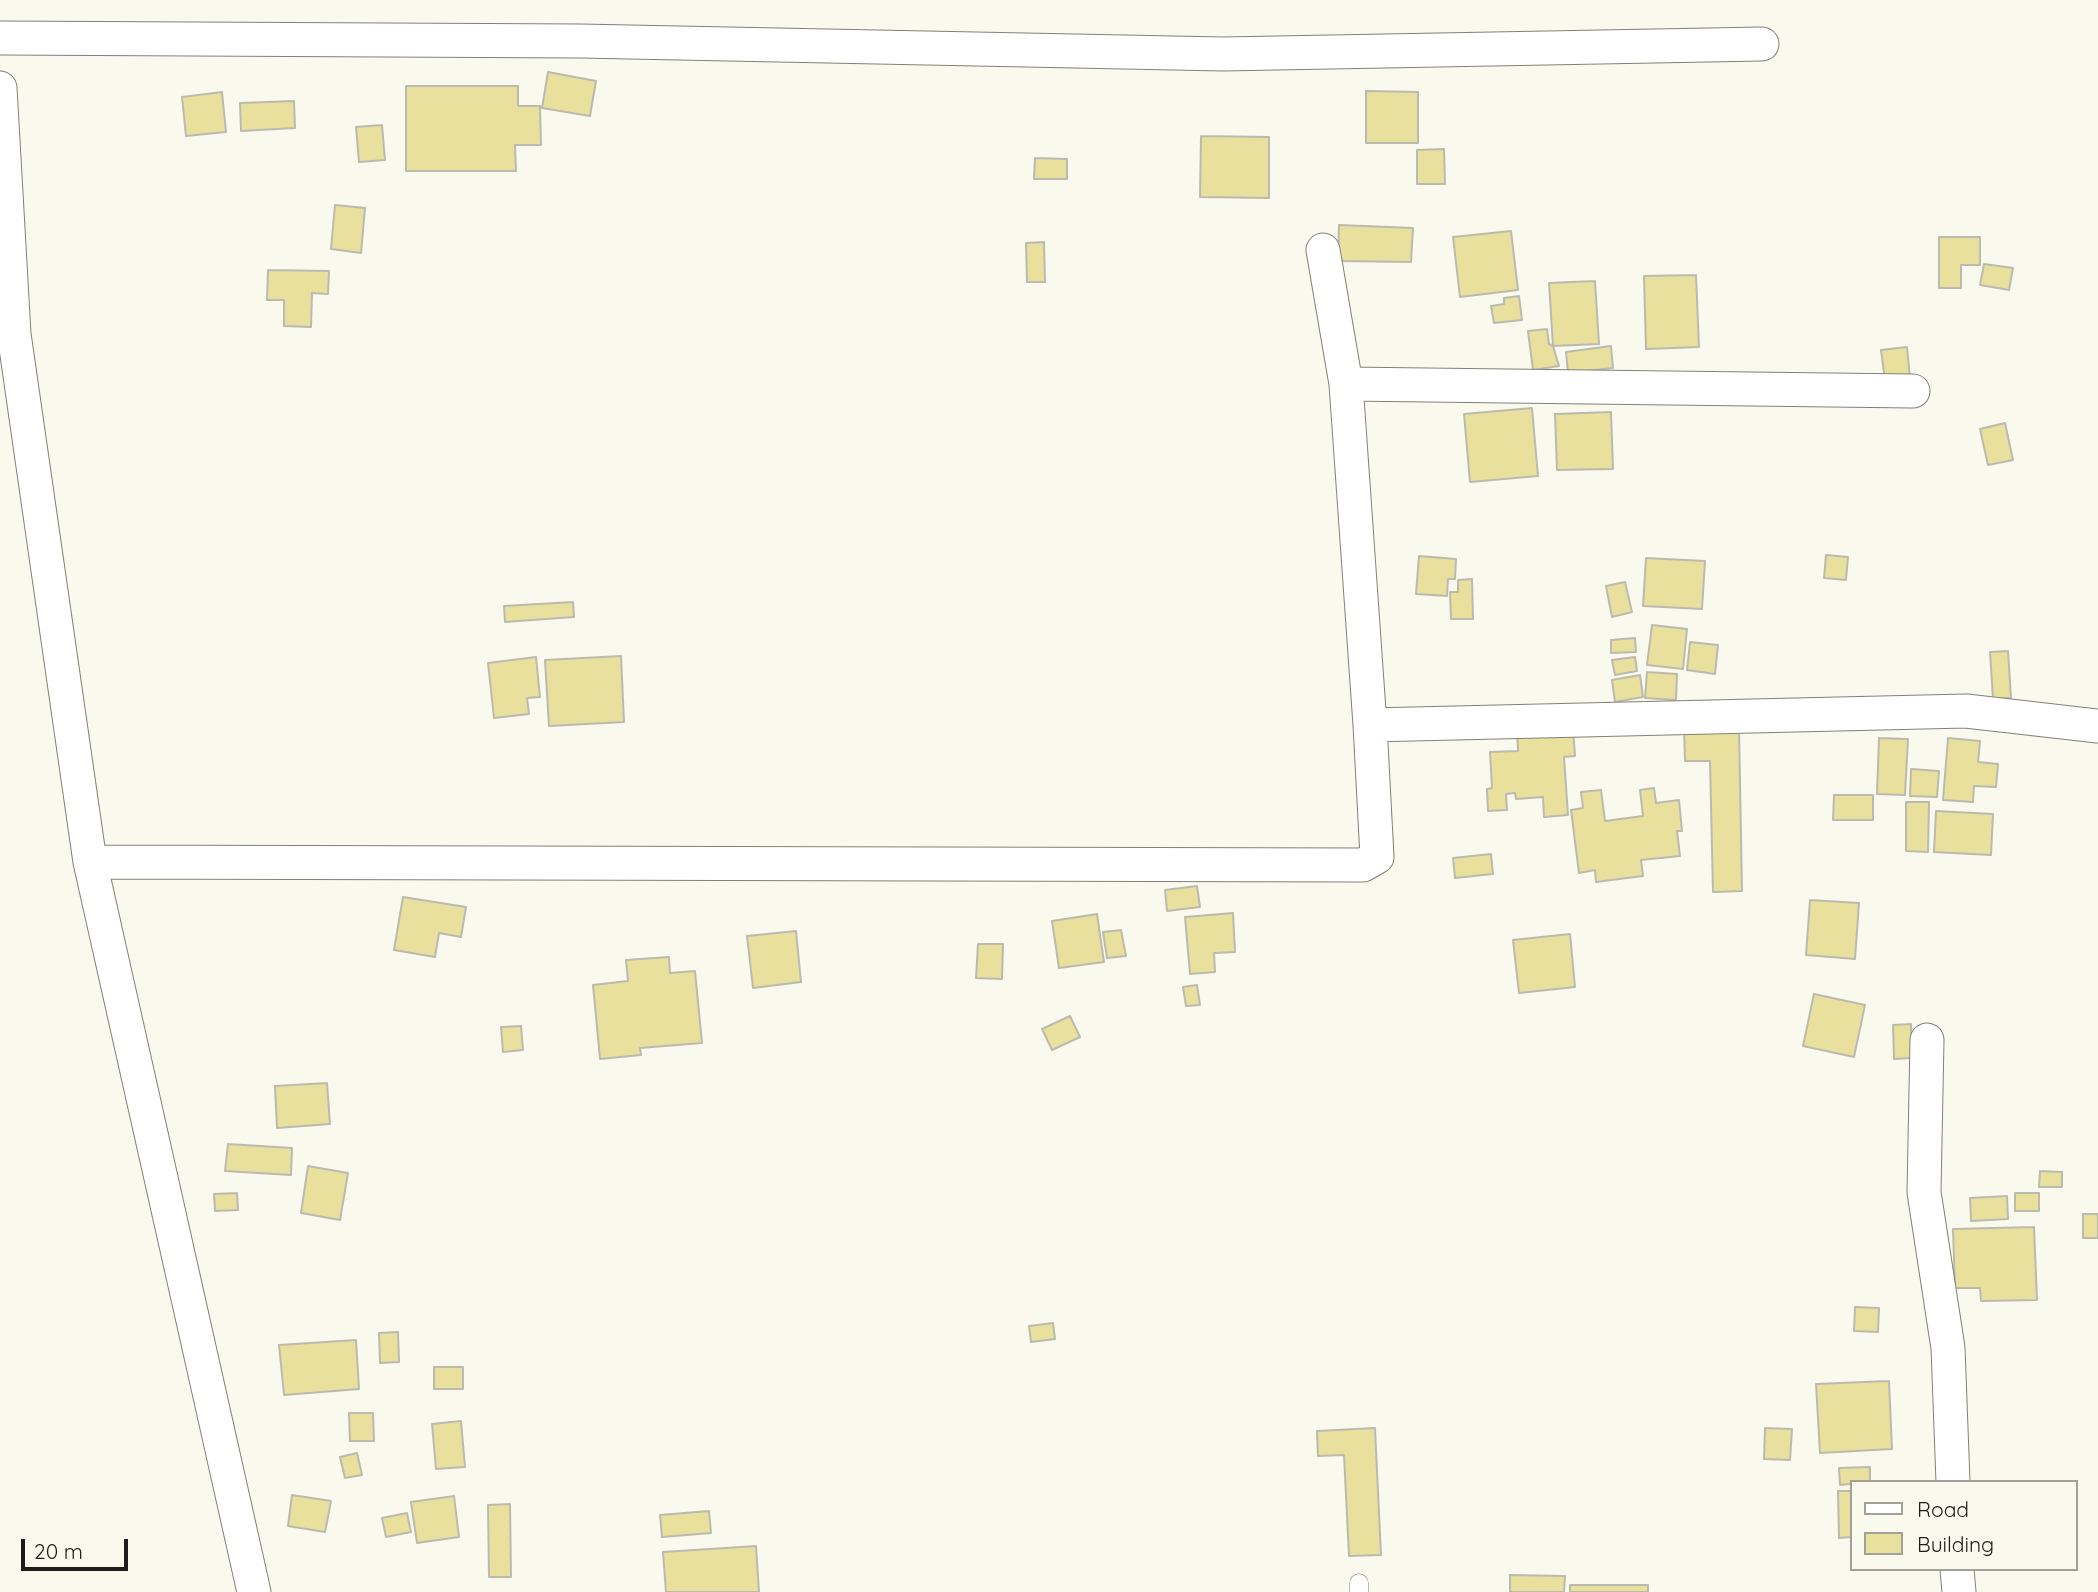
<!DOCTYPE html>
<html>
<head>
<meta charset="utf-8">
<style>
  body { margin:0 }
  #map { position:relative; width:2098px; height:1592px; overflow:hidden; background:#faf9ed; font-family:Quicksand,sans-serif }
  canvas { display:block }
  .legend { position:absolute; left:1850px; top:1480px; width:228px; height:91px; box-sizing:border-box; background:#faf9ed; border:2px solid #a2a198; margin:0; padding:9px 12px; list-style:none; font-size:21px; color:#1e1d19 }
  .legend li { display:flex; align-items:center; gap:14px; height:35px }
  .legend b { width:35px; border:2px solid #a2a198 }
  .scale { position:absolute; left:21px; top:1539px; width:107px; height:32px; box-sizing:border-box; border:4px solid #1e1d19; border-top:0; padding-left:9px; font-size:21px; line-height:24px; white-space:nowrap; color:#1e1d19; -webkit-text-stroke:5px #faf9ed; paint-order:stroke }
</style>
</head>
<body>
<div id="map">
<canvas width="2098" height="1592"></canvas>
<ul class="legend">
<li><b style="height:9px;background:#fff"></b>Road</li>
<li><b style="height:19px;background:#eae09e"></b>Building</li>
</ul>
<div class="scale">20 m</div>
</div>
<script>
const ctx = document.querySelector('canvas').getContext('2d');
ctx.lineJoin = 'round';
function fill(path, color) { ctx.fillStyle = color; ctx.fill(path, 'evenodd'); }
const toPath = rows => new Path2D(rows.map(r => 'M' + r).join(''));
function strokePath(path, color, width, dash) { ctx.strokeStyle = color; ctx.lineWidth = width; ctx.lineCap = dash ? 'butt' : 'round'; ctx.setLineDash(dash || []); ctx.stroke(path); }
const building = toPath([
  [548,72,596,81,590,116,542,108,548,72],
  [406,86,518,86,518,106,540,106,541,145,515,145,516,171,406,171,406,86],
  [1366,91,1418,92,1418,143,1366,143,1366,91],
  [222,92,226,132,186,136,182,97,222,92],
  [294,101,295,128,241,131,240,103,294,101],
  [382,125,385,160,359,162,356,127,382,125],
  [1201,136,1269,137,1269,198,1200,197,1201,136],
  [1444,149,1445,184,1417,184,1417,150,1444,149],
  [1035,158,1067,159,1067,179,1034,179,1035,158],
  [335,205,365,208,361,253,331,249,335,205],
  [1339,225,1413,228,1411,262,1338,261,1339,225],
  [1511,231,1518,290,1460,297,1453,237,1511,231],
  [1939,237,1980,237,1980,265,1961,265,1961,288,1939,288,1939,237],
  [1044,242,1045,282,1027,282,1026,243,1044,242],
  [1984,264,2013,268,2009,290,1980,285,1984,264],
  [268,270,329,271,328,294,312,293,311,327,284,326,284,300,267,300,268,270],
  [1696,275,1699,347,1646,349,1644,276,1696,275],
  [1595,281,1599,344,1553,346,1549,283,1595,281],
  [1519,296,1522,320,1494,323,1491,306,1504,304,1504,298,1519,296],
  [1547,329,1549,344,1553,346,1559,366,1533,370,1528,331,1547,329],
  [1611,346,1613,368,1568,373,1566,352,1611,346],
  [1907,347,1910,378,1885,380,1881,350,1907,347],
  [1532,408,1538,476,1470,482,1464,414,1532,408],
  [1611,412,1613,469,1557,470,1555,414,1611,412],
  [2005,423,2013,460,1988,465,1980,429,2005,423],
  [1826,555,1848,557,1846,580,1824,578,1826,555],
  [1419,556,1456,559,1455,579,1448,579,1447,596,1416,594,1419,556],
  [1646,558,1705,561,1702,609,1643,606,1646,558],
  [1472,579,1473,619,1451,619,1450,592,1458,592,1458,580,1472,579],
  [1625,582,1632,612,1612,617,1606,586,1625,582],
  [573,602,574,617,505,622,504,606,573,602],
  [1652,625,1687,629,1683,669,1647,665,1652,625],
  [1635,638,1636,652,1611,653,1611,640,1635,638],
  [1690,642,1718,645,1715,674,1687,670,1690,642],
  [2008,651,2011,698,1993,699,1990,652,2008,651],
  [621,656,624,722,549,726,545,660,621,656],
  [536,657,540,697,527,698,529,714,494,718,488,663,536,657],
  [1635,657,1637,671,1615,675,1612,660,1635,657],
  [1647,672,1677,674,1676,700,1645,698,1647,672],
  [1640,675,1643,697,1615,702,1612,680,1640,675],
  [1739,727,1742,891,1713,892,1710,761,1685,761,1684,728,1739,727],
  [1573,728,1575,756,1564,757,1568,815,1544,817,1543,797,1516,799,1515,793,1506,794,1507,810,1488,811,1487,789,1492,788,1490,752,1518,751,1517,732,1573,728],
  [1879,738,1908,739,1905,795,1877,794,1879,738],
  [1948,738,1980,741,1978,762,1998,764,1996,787,1974,786,1973,802,1943,800,1948,738],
  [1911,769,1939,771,1937,797,1910,796,1911,769],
  [1654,788,1656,803,1679,800,1682,831,1677,831,1680,856,1641,860,1643,876,1596,882,1595,870,1579,873,1571,810,1583,808,1581,792,1601,790,1605,821,1643,816,1640,790,1654,788],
  [1834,795,1873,795,1873,820,1833,820,1834,795],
  [1906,802,1929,802,1928,852,1906,851,1906,802],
  [1936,811,1993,814,1991,855,1934,852,1936,811],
  [1491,854,1493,874,1455,878,1453,858,1491,854],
  [1197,886,1200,907,1167,911,1165,890,1197,886],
  [403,897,466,907,461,937,439,933,435,957,394,950,403,897],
  [1810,900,1859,903,1855,959,1806,955,1810,900],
  [1233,913,1235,952,1214,953,1215,972,1190,974,1185,917,1233,913],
  [1097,914,1104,962,1059,968,1052,921,1097,914],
  [1121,930,1126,956,1107,958,1103,932,1121,930],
  [796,931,801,982,753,988,747,936,796,931],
  [1570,934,1575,987,1519,993,1513,940,1570,934],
  [978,944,1003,944,1002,979,976,978,978,944],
  [669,957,670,973,695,971,702,1043,640,1048,641,1055,600,1059,593,985,628,981,626,960,669,957],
  [1197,985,1200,1005,1186,1006,1183,987,1197,985],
  [1814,994,1865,1005,1854,1057,1803,1046,1814,994],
  [1070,1016,1080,1037,1052,1050,1042,1029,1070,1016],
  [1911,1024,1912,1058,1894,1059,1893,1025,1911,1024],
  [521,1026,523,1050,503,1052,501,1027,521,1026],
  [327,1083,330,1124,277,1128,275,1086,327,1083],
  [228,1144,292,1148,291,1175,225,1171,228,1144],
  [308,1166,348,1173,340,1220,301,1213,308,1166],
  [2040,1171,2062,1172,2062,1187,2039,1187,2040,1171],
  [237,1193,238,1210,215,1211,214,1194,237,1193],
  [2015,1193,2039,1193,2039,1211,2015,1211,2015,1193],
  [2007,1196,2008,1219,1971,1221,1970,1198,2007,1196],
  [2083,1214,2098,1214,2098,1238,2083,1238,2083,1214],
  [2034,1227,2037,1300,1981,1301,1980,1288,1955,1288,1953,1229,2034,1227],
  [1855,1307,1879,1308,1878,1332,1854,1331,1855,1307],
  [1053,1323,1055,1339,1031,1342,1029,1326,1053,1323],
  [398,1332,399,1362,380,1363,379,1333,398,1332],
  [356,1340,359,1389,284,1395,279,1345,356,1340],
  [434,1367,463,1367,463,1389,434,1389,434,1367],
  [1889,1381,1892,1449,1820,1453,1816,1384,1889,1381],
  [349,1413,373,1413,374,1441,350,1441,349,1413],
  [461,1421,465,1467,436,1469,432,1424,461,1421],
  [1375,1428,1381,1555,1349,1556,1344,1455,1318,1456,1317,1431,1375,1428],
  [1765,1428,1792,1429,1790,1460,1764,1459,1765,1428],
  [357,1453,362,1475,345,1478,340,1457,357,1453],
  [1870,1467,1870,1482,1840,1485,1839,1468,1870,1467],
  [1838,1491,1851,1491,1851,1537,1839,1538,1838,1491],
  [292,1495,331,1501,325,1532,288,1526,292,1495],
  [454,1496,459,1537,417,1543,411,1502,454,1496],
  [510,1504,511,1577,489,1577,488,1505,510,1504],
  [709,1511,711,1533,662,1537,660,1515,709,1511],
  [407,1513,411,1532,386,1537,382,1518,407,1513],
  [756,1546,759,1592,666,1592,663,1552,756,1546],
  [1510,1575,1565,1576,1564,1592,1510,1592,1510,1575],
  [1570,1585,1648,1585,1648,1592,1570,1592,1570,1585]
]);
const service = toPath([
  [1359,1583,1359,1592]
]);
const minor = toPath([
  [0,38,580,41,1223,54,1762,44],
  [0,88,14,334,90,862,254,1592],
  [1346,384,1913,391],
  [1370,725,1966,711,2098,726],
  [90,862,1363,865,1377,857,1370,725,1346,384,1323,250],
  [1927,1040,1924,1192,1948,1348,1953,1482],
  [1957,1569,1959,1592]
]);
fill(building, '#eae09e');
strokePath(building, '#bbbaaf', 2);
strokePath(service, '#828176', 19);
strokePath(minor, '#828176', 35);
strokePath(service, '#fff', 18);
strokePath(minor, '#fff', 33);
</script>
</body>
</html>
